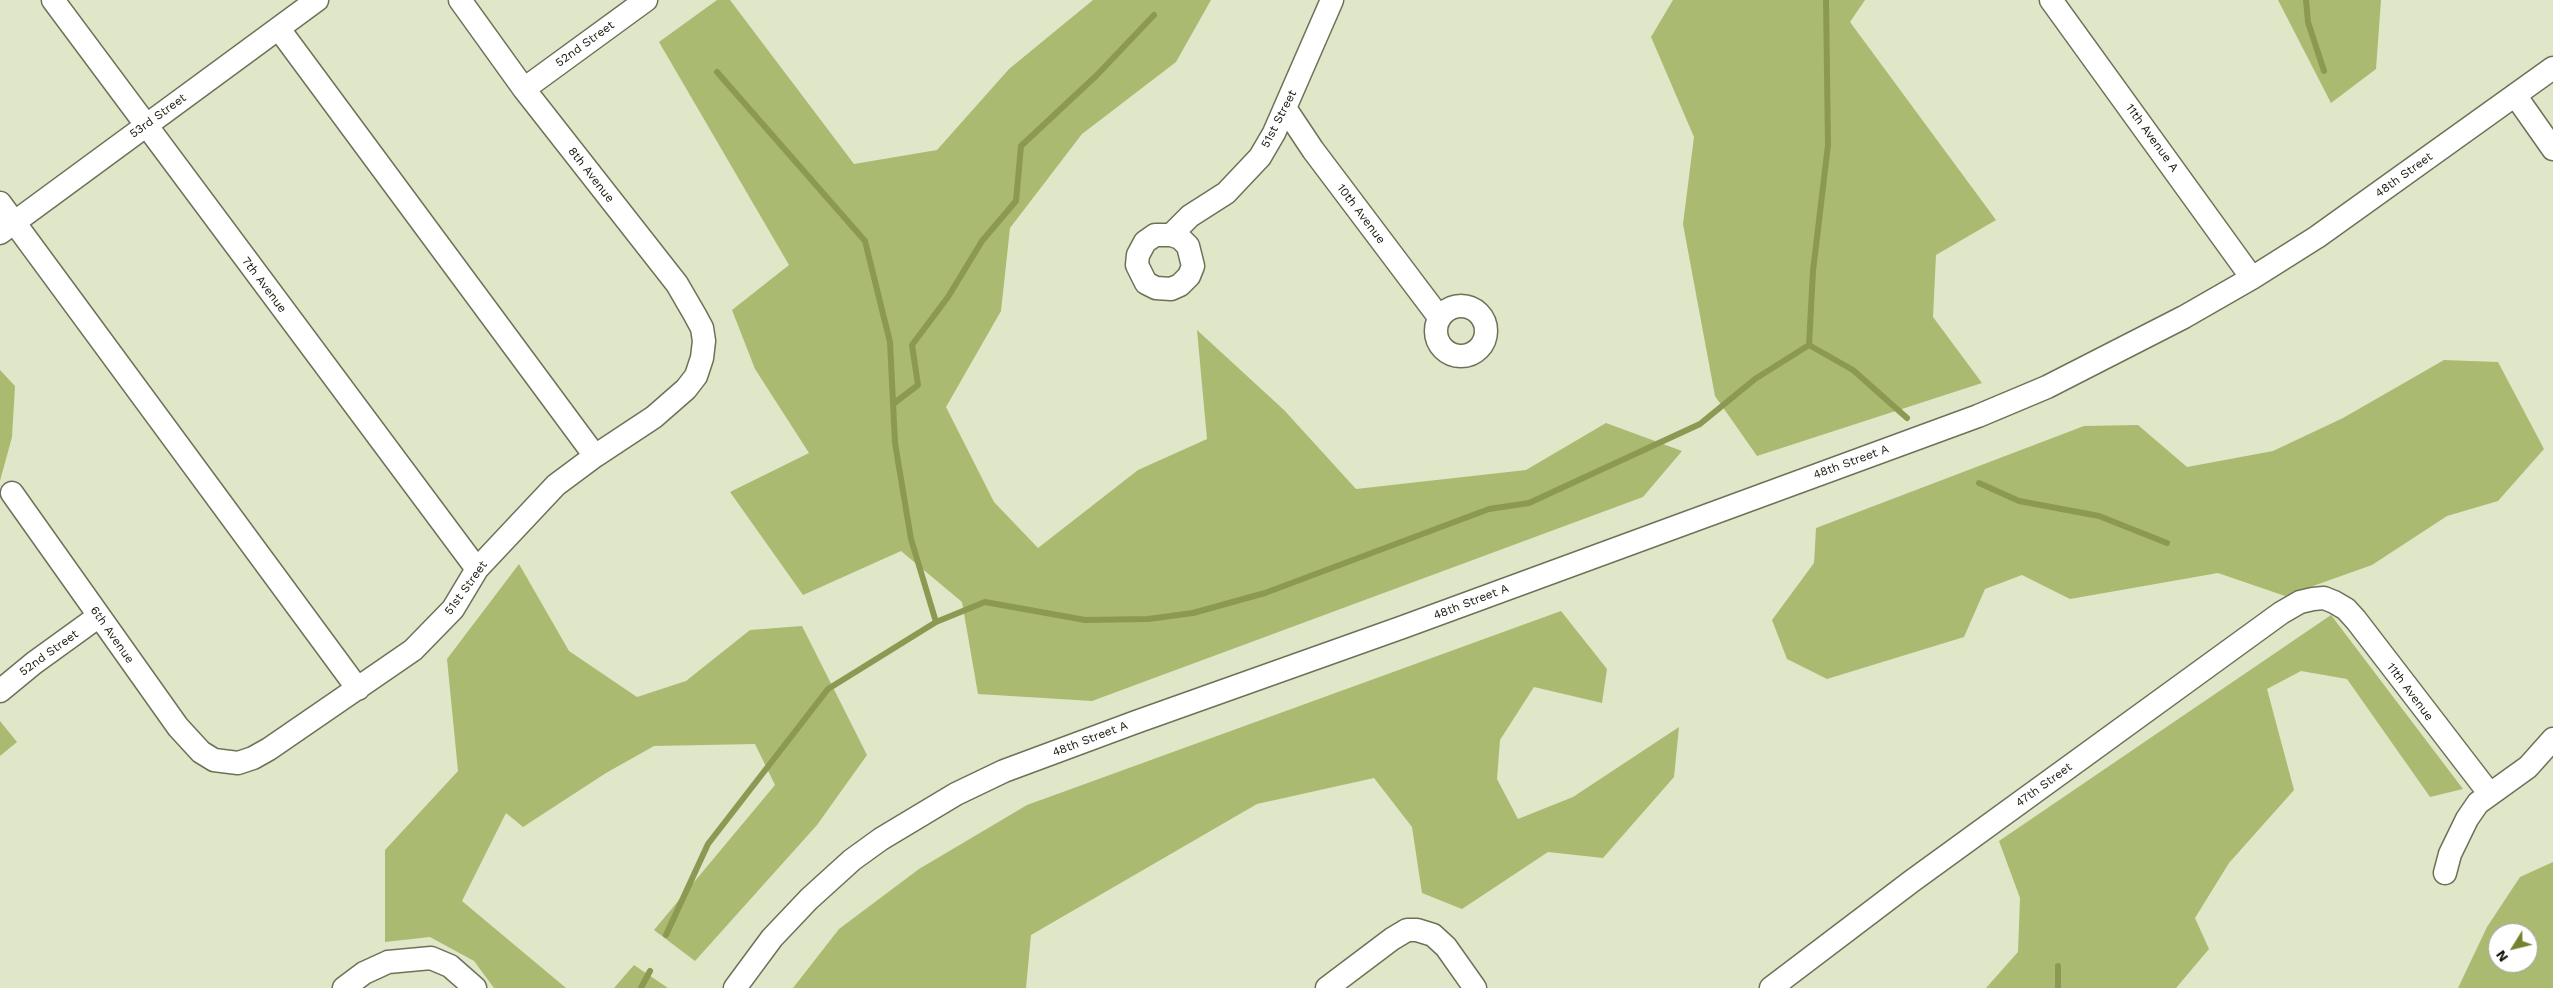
<!DOCTYPE html>
<html>
<head>
<meta charset="utf-8">
<style>
  body { margin:0 }
  #map { position:relative; width:2553px; height:988px; overflow:hidden; background:#dfe7c8; font-family:"Work Sans",sans-serif }
  canvas { display:block }
  .north { position:absolute; left:2488px; top:923px; width:50px; height:50px; box-sizing:border-box; background:#fff; border:1px solid #a1a29e; border-radius:50%; rotate:234deg; font-size:14px; font-weight:700; line-height:20px; text-align:center; color:#14170c }
  .north::after { content:''; display:block; margin:auto; width:18px; height:22px; background:#758331; clip-path:polygon(50% 0,100% 100%,50% 72%,0 100%) }
</style>
</head>
<body>
<div id="map">
<canvas width="2553" height="988"></canvas>
<div class="north">N</div>
</div>
<script>
const ctx = document.querySelector('canvas').getContext('2d');
ctx.lineJoin = 'round';
function fill(path, color) { ctx.fillStyle = color; ctx.fill(path, 'evenodd'); }
const toPath = rows => new Path2D(rows.map(r => 'M' + r).join(''));
function strokePath(path, color, width, dash) { ctx.strokeStyle = color; ctx.lineWidth = width; ctx.lineCap = dash ? 'butt' : 'round'; ctx.setLineDash(dash || []); ctx.stroke(path); }
function drawText(font, color, halo, rows, align = 'center') {
  ctx.font = font + ' "Work Sans",sans-serif'; ctx.lineWidth = 5; ctx.setLineDash([]); ctx.textBaseline = 'middle'; ctx.strokeStyle = halo; ctx.fillStyle = color; for (const [text, x, y, turn = 0] of rows) {
    ctx.save(); ctx.translate(x, y); ctx.rotate((+turn || 0) * Math.PI / 180); ctx.textAlign = isNaN(turn) ? turn : align; if (halo) ctx.strokeText(text, 0, 0); ctx.fillText(text, 0, 0); ctx.restore();
  }
}
const forest = toPath([
  [717,0,730,0,854,164,937,150,1009,69,1093,0,1211,0,1176,62,1082,134,1010,228,1001,311,946,407,994,502,1038,548,1138,470,1207,439,1197,330,1284,410,1356,489,1526,470,1606,423,1682,451,1643,497,1092,701,978,694,962,602,901,551,803,595,730,492,809,453,755,369,732,310,789,265,659,42],
  [1673,0,1865,0,1850,22,1996,220,1936,255,1933,317,1982,383,1757,456,1715,396,1683,224,1694,137,1651,37],
  [2278,0,2381,0,2376,69,2331,103],
  [2444,360,2498,362,2544,449,2498,501,2447,516,2372,565,2285,596,2218,573,2070,599,2022,575,1985,589,1964,637,1827,679,1787,659,1772,620,1814,563,1816,528,2084,426,2138,425,2187,467,2273,451,2343,418],
  [0,370,15,386,12,437,0,481],
  [519,564,569,651,637,697,686,681,750,630,802,626,867,755,817,825,695,961,654,930,775,785,755,744,654,746,606,773,523,827,506,813,462,901,566,988,494,988,474,961,430,937,385,942,385,850,458,771,447,659],
  [1561,611,1607,669,1602,703,1534,687,1500,740,1497,779,1518,819,1573,797,1679,727,1674,777,1603,858,1548,852,1462,909,1422,893,1412,827,1374,778,1257,804,1031,935,1026,988,793,988,839,929,919,869,1027,805],
  [2331,615,2463,789,2430,797,2347,679,2301,671,2267,689,2294,790,2229,863,2195,918,2209,949,2176,988,1986,988,2018,952,2020,898,1999,841],
  [0,721,17,742,0,756],
  [2553,862,2553,988,2458,988,2487,927,2520,877],
  [2498,933,2528,933,2528,963,2498,963],
  [634,965,668,988,614,988]
]);
const stream = toPath([
  [2306,0,2308,22,2324,71],
  [717,72,865,241,890,342,895,443,911,539,936,622],
  [1809,345,1853,370,1907,418],
  [893,404,918,385,912,345,948,297,982,241,1016,201,1021,146,1097,75,1154,15],
  [1979,483,2019,501,2099,516,2167,543],
  [666,935,708,844,828,689,936,622,985,602,1085,620,1148,619,1193,613,1265,593,1489,509,1529,503,1700,424,1755,379,1809,345,1813,271,1828,145,1826,0],
  [2058,966,2058,988],
  [641,988,650,971]
]);
const minor = toPath([
  [53,0,477,569],
  [2051,0,2252,278],
  [279,29,595,456],
  [524,89,646,0],
  [2515,95,2553,149],
  [1285,108,1313,150,1439,317],
  [0,203,358,689],
  [0,233,317,0],
  [1171,235,1180,238,1188,246,1193,266,1189,276,1180,285,1171,289,1156,288,1146,283,1137,265,1138,255,1145,242,1155,235,1171,235,1190,216,1226,193,1260,157,1274,133,1332,0],
  '1436 331a25 25 0 1 1 50 0a25 25 0 1 1-50 0Z',
  [12,493,178,727,201,752,214,760,238,763,253,758,269,749,413,650,453,609,477,569,556,485,595,456,654,417,686,389,696,376,702,358,704,341,702,328,695,315,677,284,524,89,460,0],
  [0,691,34,663,99,616],
  [2445,873,2450,854,2467,819,2478,803,2528,767,2553,739],
  [344,988,364,973,388,962,431,958,450,966,475,988],
  [735,988,772,938,809,899,852,860,881,839,956,794,1004,771,1136,722,1403,627,1978,416,2047,387,2184,317,2252,278,2317,237,2553,68],
  [1327,988,1392,939,1407,930,1417,930,1433,935,1446,947,1475,988],
  [1771,988,1912,881,2281,613,2300,602,2313,599,2324,598,2334,602,2346,609,2356,620,2489,793]
]);
const streetNames = [
  ["52nd Street",585,44,-36],
  ["53rd Street",158,116,-36],
  ["51st Street",1279,119,-63],
  ["11th Avenue A",2152,138,54],
  ["8th Avenue",591,175,52],
  ["48th Street",2404,175,-36],
  ["10th Avenue",1361,214,53],
  ["7th Avenue",264,285,53],
  ["48th Street A",1851,462,-20],
  ["51st Street",466,588,-54],
  ["48th Street A",1471,602,-21],
  ["6th Avenue",112,635,55],
  ["52nd Street",49,653,-36],
  ["11th Avenue",2410,692,53],
  ["48th Street A",1090,739,-21],
  ["47th Street",2044,785,-36]
];
fill(forest, '#abba71');
strokePath(stream, '#8c9952', 6);
strokePath(minor, '#6c7257', 25);
strokePath(minor, '#fff', 22);
drawText('12px', '#14170c', '#fff', streetNames);
</script>
</body>
</html>
